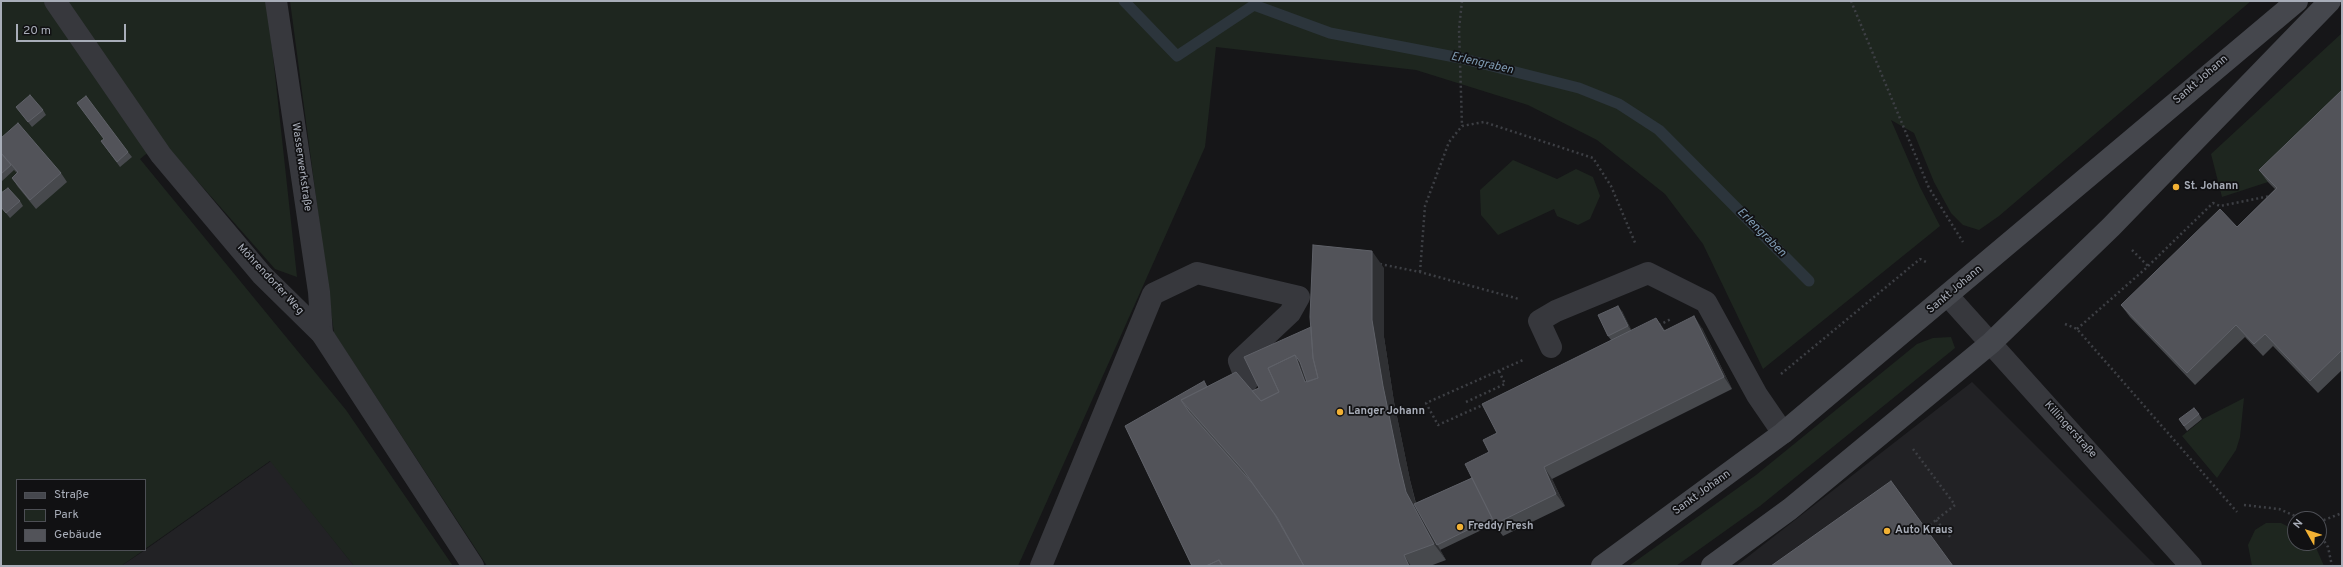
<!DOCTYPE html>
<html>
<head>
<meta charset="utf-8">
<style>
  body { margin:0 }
  #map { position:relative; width:2343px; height:567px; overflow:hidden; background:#161618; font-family:Overpass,sans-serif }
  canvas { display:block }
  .frame { position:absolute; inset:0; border:2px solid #a8adb8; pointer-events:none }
  .legend { position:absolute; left:16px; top:479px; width:130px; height:72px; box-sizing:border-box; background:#111113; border:1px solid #4d4f55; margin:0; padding:5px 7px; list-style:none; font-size:12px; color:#a8adb8 }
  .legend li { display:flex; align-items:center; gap:8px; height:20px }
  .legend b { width:20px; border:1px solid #4d4f55 }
  .north { position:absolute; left:2287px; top:511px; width:40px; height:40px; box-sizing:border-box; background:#111113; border:1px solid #4d4f55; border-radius:50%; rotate:309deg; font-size:11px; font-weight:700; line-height:16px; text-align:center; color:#a8adb8 }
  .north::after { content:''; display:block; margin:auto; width:14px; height:18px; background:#f2b134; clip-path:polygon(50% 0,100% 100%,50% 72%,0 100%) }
  .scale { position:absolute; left:16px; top:24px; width:110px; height:18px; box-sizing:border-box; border:2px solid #a8adb8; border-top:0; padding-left:5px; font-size:12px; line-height:14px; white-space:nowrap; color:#a8adb8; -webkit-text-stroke:3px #111113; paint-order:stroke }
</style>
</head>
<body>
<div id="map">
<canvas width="2343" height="567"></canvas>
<div class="frame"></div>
<ul class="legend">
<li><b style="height:5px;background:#45474d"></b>Straße</li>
<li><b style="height:11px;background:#1e261f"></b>Park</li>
<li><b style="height:11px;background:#525359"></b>Gebäude</li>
</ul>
<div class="north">N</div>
<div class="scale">20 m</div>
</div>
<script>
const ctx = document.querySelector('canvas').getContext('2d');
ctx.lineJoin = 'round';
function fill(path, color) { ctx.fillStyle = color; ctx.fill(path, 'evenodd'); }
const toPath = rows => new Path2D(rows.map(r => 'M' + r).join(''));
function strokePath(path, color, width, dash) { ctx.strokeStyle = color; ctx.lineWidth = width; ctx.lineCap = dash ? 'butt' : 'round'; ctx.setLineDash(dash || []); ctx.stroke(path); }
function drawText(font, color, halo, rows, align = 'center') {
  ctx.font = font + ' Overpass,sans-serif'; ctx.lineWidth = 3.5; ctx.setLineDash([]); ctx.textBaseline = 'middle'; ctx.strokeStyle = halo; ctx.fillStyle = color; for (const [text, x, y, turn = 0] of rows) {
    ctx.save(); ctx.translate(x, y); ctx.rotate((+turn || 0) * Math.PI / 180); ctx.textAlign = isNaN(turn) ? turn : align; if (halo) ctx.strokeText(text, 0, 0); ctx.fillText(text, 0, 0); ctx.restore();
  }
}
const built = toPath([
  [1972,382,2156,566,1736,566],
  [271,461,354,566,121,566,145,550]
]);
const green = toPath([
  [1,1,267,1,297,277,275,269,162,141,140,159,346,410,453,566,354,566,270,461,145,549,145,480,17,480,17,550,144,550,121,566,1,566],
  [290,1,2251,1,1999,216,1979,230,1963,225,1951,213,1934,182,1914,133,1891,120,1920,187,1940,226,1763,369,1703,244,1665,194,1597,140,1528,105,1416,70,1216,47,1205,147,1018,566,487,566,334,333],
  [2342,33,2342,110,2268,182,2222,197,2211,154],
  [1513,160,1557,179,1576,169,1593,177,1600,196,1590,219,1578,225,1557,216,1554,209,1498,235,1481,215,1480,190],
  [1951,337,1955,348,1760,506,1676,566,1629,566,1756,475,1917,344,1933,338],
  [2244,398,2240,437,2236,450,2217,478,2182,436,2203,419],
  [2266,523,2281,523,2295,530,2295,543,2314,543,2324,566,2252,566,2248,545,2255,530]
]);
const stream = toPath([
  [1124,1,1177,56,1254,5,1330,33,1460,58,1579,88,1619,104,1659,130,1809,281]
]);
const path = toPath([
  [1462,1,1459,29,1462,126],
  [1851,1,1929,188,1963,242],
  [2132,250,2148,266],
  [1380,264,1420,272,1519,299],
  [1420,272,1425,206,1449,142,1462,126,1484,122,1593,158,1611,186,1636,245],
  [2065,324,2077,329,2237,512],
  [1659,325,1671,319],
  [2077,329,2144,270,2213,203,2220,206,2270,196],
  [1781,374,1920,259,1928,263],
  [1466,402,1505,384,1499,371],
  [1485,404,1438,425,1426,403,1523,360],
  [1913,449,1955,505,1926,528],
  [2244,505,2279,509,2302,519],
  [1936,520,1951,538],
  [2319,522,2342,513],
  [2319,533,2328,547,2332,566]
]);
const service = toPath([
  [276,1,319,292,322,334],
  [1551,347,1539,321,1556,311,1648,273,1706,302,1757,395,1783,433],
  [1041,566,1153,294,1197,273,1299,297,1290,313,1239,361,1247,382]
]);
const minor = toPath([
  [55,1,161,155,262,275,322,334,473,566],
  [1948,296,2191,566]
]);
const secondary = toPath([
  [1602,566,1783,433,2297,1],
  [1712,566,1790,509,1991,343,2111,227,2330,1]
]);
const wall = toPath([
  [2342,90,2342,370,2318,393,2273,346,2263,356,2245,337,2195,385,2130,317,2121,305,2237,227,2275,189,2268,182,2259,170],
  [16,107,43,110,46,115,32,127],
  [1,138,61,173,67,182,36,209,18,187,12,178,17,173,14,170,1,182],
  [101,141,128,152,132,157,120,167],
  [1,193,20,201,23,206,10,218,1,207],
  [1384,268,1384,337,1394,402,1410,480,1416,503,1472,478,1489,452,1497,433,1611,340,1608,336,1622,311,1631,330,1665,330,1702,328,1732,389,1552,479,1565,506,1503,536,1494,524,1440,550,1439,548,1446,560,1430,566,1192,566,1125,426,1208,387,1252,391,1259,388,1311,327],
  [2199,414,2202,419,2187,431,2179,419]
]);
const shadedWall = toPath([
  [1372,251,1384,268,1384,337,1394,402,1410,480,1417,509,1446,560,1434,544,1406,492,1399,463,1383,386,1372,320],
  [1618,306,1622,311,1632,331,1628,326],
  [1694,316,1702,328,1732,389,1724,377],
  [1656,318,1665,330,1672,343,1664,331],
  [1295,355,1306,371,1313,389,1305,382],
  [1544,467,1552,479,1565,506,1556,494],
  [1404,555,1411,566,1409,566]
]);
const building = toPath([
  [2342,90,2342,350,2310,381,2265,334,2254,344,2236,325,2187,373,2121,305,2220,209,2237,227,2277,188,2259,170,2342,90],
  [30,95,43,110,28,122,16,107,30,95],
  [86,96,128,152,117,162,101,141,104,139,77,103,86,96],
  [18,123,61,173,30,200,12,178,18,172,1,153,1,138,18,123],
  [1,153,11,165,1,174,1,153],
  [8,188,20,201,6,213,1,207,1,193,8,188],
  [1313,245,1372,251,1372,320,1383,386,1399,463,1406,492,1434,544,1404,555,1409,566,1304,566,1275,515,1244,471,1181,400,1236,372,1261,401,1279,392,1268,368,1295,355,1305,382,1318,378,1313,358,1310,317,1313,245],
  [1618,306,1628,326,1608,336,1598,315,1618,306],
  [1694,316,1724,377,1544,467,1556,494,1495,524,1465,464,1489,452,1483,440,1497,433,1482,404,1656,318,1664,331,1694,316],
  [1311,327,1313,358,1318,378,1307,382,1300,362,1295,355,1268,368,1279,392,1261,401,1252,391,1259,388,1244,357,1311,327],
  [1204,381,1207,387,1181,400,1189,412,1252,483,1277,517,1304,566,1223,566,1219,560,1206,566,1192,566,1125,426,1204,381],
  [2194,408,2199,414,2184,426,2179,419,2194,408],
  [1472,478,1492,518,1437,545,1414,504,1472,478],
  [1891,481,1953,566,1771,566,1891,481],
  [1219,560,1222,566,1206,566,1219,560]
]);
const markers = [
  [2176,187,4,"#f2b134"],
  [1340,412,4,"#f2b134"],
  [1460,527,4,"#f2b134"],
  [1887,531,4,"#f2b134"]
];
const streetNames = [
  ["Sankt Johann",2201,80,-41],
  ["Wasserwerkstraße",301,167,82],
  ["Möhrendorfer Weg",270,280,47],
  ["Sankt Johann",1955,290,-40],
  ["Killingerstraße",2070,430,48],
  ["Sankt Johann",1702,493,-36]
];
const poiNames = [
  ["St. Johann",2184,187],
  ["Langer Johann",1348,412],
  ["Freddy Fresh",1468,527],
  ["Auto Kraus",1895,531]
];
const waterNames = [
  ["Erlengraben",1482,64,13],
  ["Erlengraben",1761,233,45]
];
fill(built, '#222225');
fill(green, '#1e261f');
strokePath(stream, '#2c353c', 11);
strokePath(path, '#3d3f44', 2.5, [2, 3]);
strokePath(service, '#37383d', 22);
strokePath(minor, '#37383d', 22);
strokePath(secondary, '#45474d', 22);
fill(wall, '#47494d');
fill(shadedWall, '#2f3033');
fill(building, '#525359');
strokePath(building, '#5f6168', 1);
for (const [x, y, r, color] of markers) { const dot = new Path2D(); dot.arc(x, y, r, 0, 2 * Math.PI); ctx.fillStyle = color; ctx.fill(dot); strokePath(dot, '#111113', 1.5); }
drawText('11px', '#a8adb8', '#111113', streetNames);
drawText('bold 11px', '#a8adb8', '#111113', poiNames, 'left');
drawText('italic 12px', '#7f9bb3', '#111113', waterNames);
</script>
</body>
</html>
